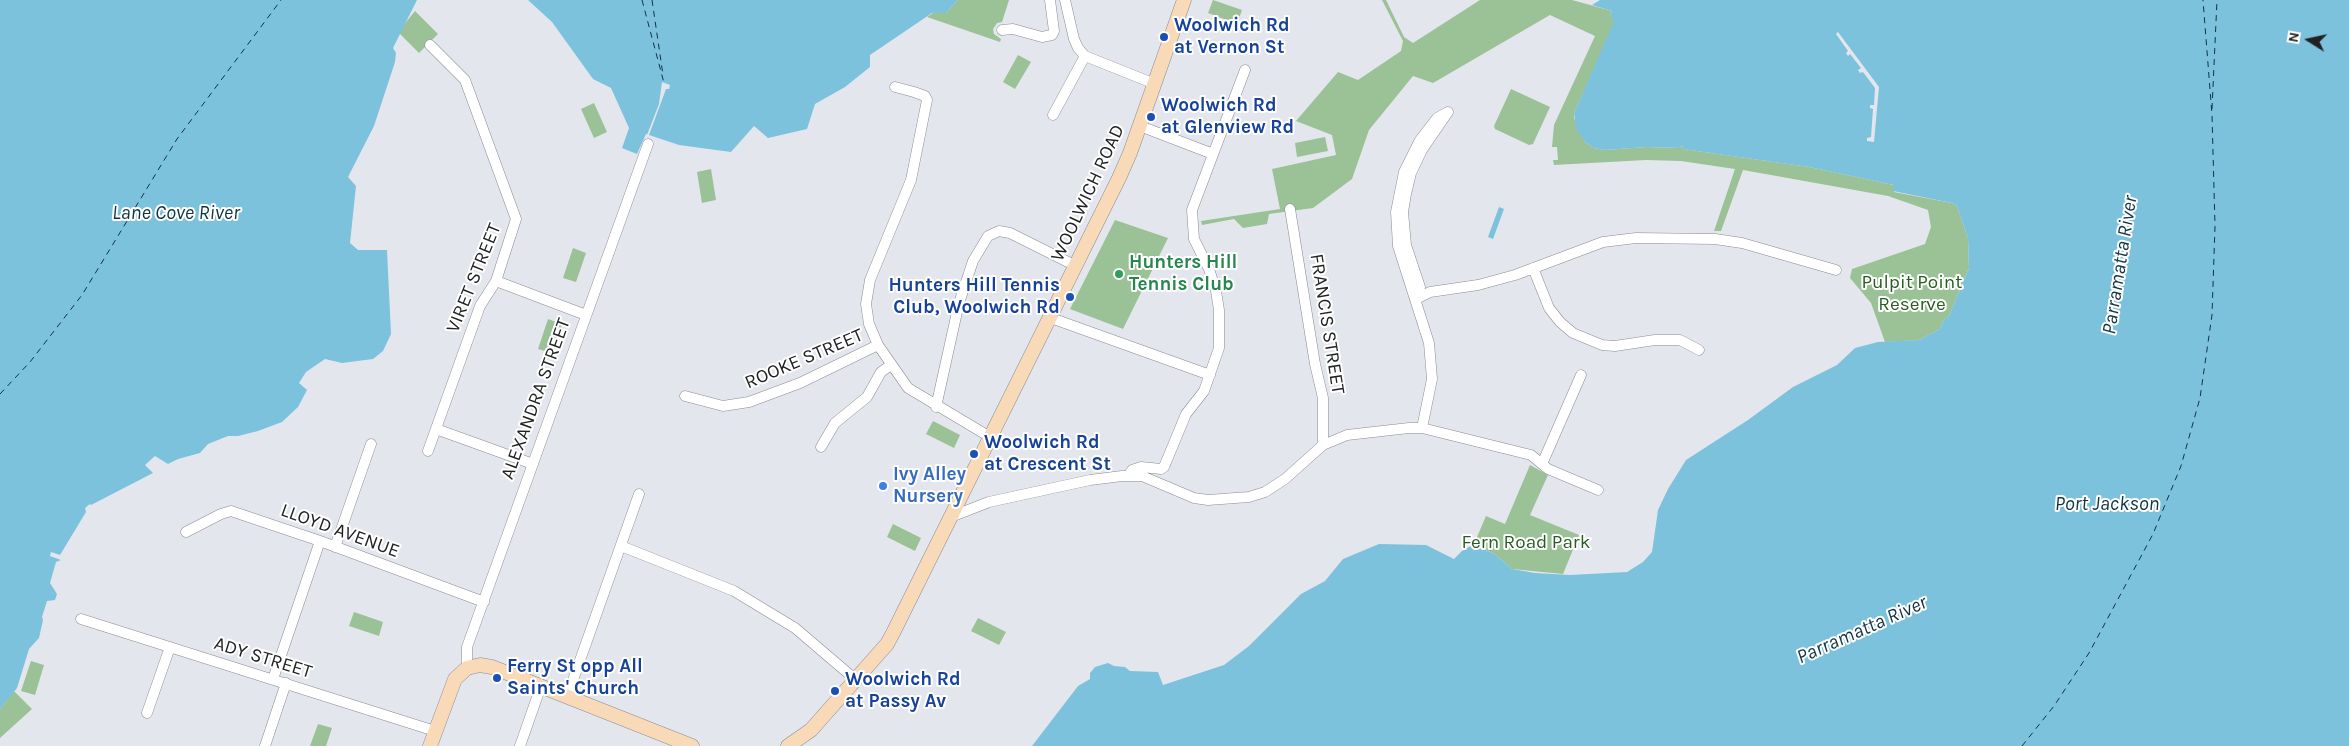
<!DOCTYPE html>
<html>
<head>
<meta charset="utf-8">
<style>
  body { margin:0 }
  #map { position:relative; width:2349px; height:746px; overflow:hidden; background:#e4e6ee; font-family:Karla,sans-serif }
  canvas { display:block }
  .north { position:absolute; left:2284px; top:15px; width:50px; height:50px; -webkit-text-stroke:4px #fff; paint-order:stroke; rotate:280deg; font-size:14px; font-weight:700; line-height:20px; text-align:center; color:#202123 }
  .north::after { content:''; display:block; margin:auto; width:18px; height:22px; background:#202123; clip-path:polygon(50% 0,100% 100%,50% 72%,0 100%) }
</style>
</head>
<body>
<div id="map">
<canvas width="2349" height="746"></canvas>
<div class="north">N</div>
</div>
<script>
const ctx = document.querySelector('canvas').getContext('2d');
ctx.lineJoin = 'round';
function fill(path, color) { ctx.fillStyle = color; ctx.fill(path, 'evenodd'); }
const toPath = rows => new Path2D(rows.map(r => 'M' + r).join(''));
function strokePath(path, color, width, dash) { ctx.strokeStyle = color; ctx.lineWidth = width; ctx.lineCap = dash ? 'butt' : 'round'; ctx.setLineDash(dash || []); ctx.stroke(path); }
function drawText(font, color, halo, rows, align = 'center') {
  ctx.font = font + ' Karla,sans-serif'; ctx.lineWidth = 4; ctx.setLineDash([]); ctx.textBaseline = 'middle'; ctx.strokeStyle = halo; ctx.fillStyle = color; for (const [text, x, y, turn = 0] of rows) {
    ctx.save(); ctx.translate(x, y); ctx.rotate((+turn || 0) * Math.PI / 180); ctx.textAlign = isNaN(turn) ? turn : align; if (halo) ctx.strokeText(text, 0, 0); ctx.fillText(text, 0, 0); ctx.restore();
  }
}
const green = toPath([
  [958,0,1009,0,1002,22,997,23,993,29,994,34,1001,39,1000,42,927,17,933,13,946,13],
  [1213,0,1242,10,1237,24,1208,13],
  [1382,0,1386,0,1404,37,1413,43,1480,0,1572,0,1612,11,1610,15,1615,21,1574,113,1574,118,1585,142,1594,148,1605,150,1647,147,1680,148,1682,145,1683,149,1809,167,1894,185,1894,192,1952,203,1957,206,1968,238,1969,268,1949,316,1943,321,1940,329,1919,340,1885,342,1871,303,1850,278,1852,269,1925,244,1931,227,1928,210,1888,196,1743,170,1721,231,1714,231,1735,169,1681,161,1646,160,1554,165,1553,160,1558,160,1557,147,1552,147,1554,125,1595,36,1550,15,1433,83,1413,76,1369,130,1352,179,1313,208,1269,214,1267,224,1243,228,1234,219,1202,225,1201,221,1280,209,1272,169,1336,155,1332,135,1296,121,1338,72,1358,80,1401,51,1403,41],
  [415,11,438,34,419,53,398,32],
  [1018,55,1031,62,1015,89,1003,82],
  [1511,89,1550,107,1533,144,1529,145,1495,129,1494,126],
  [594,103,607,132,594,138,581,109],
  [1325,137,1328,151,1297,157,1295,143],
  [711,169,716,200,702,203,697,172],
  [1115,220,1168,238,1123,329,1070,309],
  [573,248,586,253,576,282,563,278],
  [548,319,562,324,552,353,538,349],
  [933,421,960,435,954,448,926,434],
  [1530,465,1548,475,1530,515,1579,535,1563,574,1512,569,1496,555,1474,544,1486,516,1505,524],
  [893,524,921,538,915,551,887,537],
  [354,612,383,622,379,636,349,626],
  [978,618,1006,632,999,645,971,631],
  [31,661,44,665,35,695,21,691],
  [14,691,32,709,0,738,0,709],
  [318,724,332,728,326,746,310,746]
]);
const water = toPath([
  [0,0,417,0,393,48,396,53,395,62,374,126,348,177,356,186,350,243,358,250,387,250,391,334,383,351,373,359,342,363,325,359,306,372,299,383,307,390,298,407,282,422,258,431,238,436,228,436,208,444,200,453,178,459,168,464,155,456,145,465,153,473,91,505,90,504,85,508,86,512,60,555,51,552,50,556,61,560,56,562,50,583,57,594,55,600,47,601,42,617,43,620,39,638,29,649,17,688,0,709],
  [528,0,958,0,946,13,932,13,870,55,870,67,845,87,815,104,807,129,768,138,754,126,731,152,679,145,646,134,637,154,622,148,629,128,611,88,593,79,552,22],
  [1600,0,2349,0,2349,746,1032,746,1078,686,1090,679,1090,673,1095,667,1108,663,1114,666,1125,667,1130,671,1158,672,1163,685,1224,665,1249,646,1301,594,1325,581,1343,559,1379,544,1426,545,1454,559,1462,551,1474,544,1496,555,1512,569,1535,573,1570,575,1627,572,1643,562,1652,552,1658,510,1668,489,1686,460,1748,420,1793,387,1837,365,1855,348,1878,342,1919,340,1940,329,1943,321,1949,316,1969,268,1968,238,1957,206,1952,203,1893,191,1894,185,1809,167,1683,149,1682,145,1680,148,1647,147,1605,150,1594,148,1585,142,1576,128,1574,113,1614,21,1610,15,1612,11,1592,5],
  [1499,207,1504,209,1493,239,1488,237]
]);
const pier = toPath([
  [1838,32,1879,87,1874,142,1867,141,1867,138,1871,137,1873,109,1870,108,1870,105,1874,105,1875,88,1863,72,1860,73,1858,70,1861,68,1850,54,1848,56,1846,53,1848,51,1836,34],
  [662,82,670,85,669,89,666,89,649,135,647,135,659,104]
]);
const ferry = toPath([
  [642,0,664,83],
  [652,0,663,75],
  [2212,109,2217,0],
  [0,394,30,362,82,295,177,139,281,0],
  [2022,746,2054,706,2089,653,2153,534,2181,466,2200,398,2212,315,2215,226,2212,115,2203,0]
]);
const street = toPath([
  [1065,0,1074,39,1078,48,1085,56,1155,84],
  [1002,30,1013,29,1042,37,1052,35,1054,31,1050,0],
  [895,87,914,92,925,96,927,100,911,180,870,280,866,304,869,324,878,345,908,388,990,437],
  [1053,115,1085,56],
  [1140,126,1213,154],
  [1290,209,1315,364,1323,398,1323,445],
  [1533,268,1549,308,1560,322,1573,333,1602,345,1615,346,1655,340,1680,340,1699,350],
  [496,281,586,315],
  [1416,299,1430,292,1478,285,1515,275,1603,242,1636,238,1715,239,1742,243,1836,270],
  [1416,299,1420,287,1406,245,1403,212,1406,194,1411,173,1422,150,1448,112],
  [1051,318,1210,375],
  [685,396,723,406,749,402,800,383,878,345],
  [936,407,959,303,973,261,988,236,999,231,1010,233,1076,266],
  [1422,428,1432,379,1429,343,1398,246,1396,212,1404,172,1420,140,1437,118,1448,112],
  [436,429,533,464],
  [821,447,835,423,867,397,881,372,891,365],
  [428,451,480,306,496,281,516,219,465,80,430,45],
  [1542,464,1581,375],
  [1128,476,1132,470,1141,467,1161,469,1164,467,1186,414,1204,391,1219,348,1219,310,1216,291,1209,269,1194,239,1192,210,1245,70],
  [953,516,989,502,1090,480,1122,476,1142,476,1194,498,1208,500,1249,497,1265,492,1285,479,1323,445,1347,435,1409,428,1422,428,1531,455,1548,469,1598,490],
  [186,532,221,514,231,511,320,541,484,602],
  [621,546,734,591,795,628,856,680],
  [335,547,371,444],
  [81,619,435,731],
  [467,668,467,647,648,144],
  [273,679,320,541],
  [567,697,639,494],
  [147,713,170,647],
  [265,746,286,683],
  [520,746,541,686]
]);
const secondary = toPath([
  [430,746,455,679,467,668,480,665,492,667,692,746],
  [788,746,811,730,887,644,893,633,1119,178,1130,153,1184,0]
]);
const markers = [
  [1164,37,5,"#1a4fb4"],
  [1151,117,5,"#1a4fb4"],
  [1119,274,5,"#2e9e5b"],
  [1070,297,5,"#1a4fb4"],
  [974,454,5,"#1a4fb4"],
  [883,486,5,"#3f7fe0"],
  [497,678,5,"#1a4fb4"],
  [835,691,5,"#1a4fb4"]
];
const transitNames = [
  ["Woolwich Rd",1174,26],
  ["at Vernon St",1174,48],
  ["Woolwich Rd",1161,106],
  ["at Glenview Rd",1161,128],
  ["Hunters Hill Tennis",1060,286,"right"],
  ["Club, Woolwich Rd",1060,308,"right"],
  ["Woolwich Rd",984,443],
  ["at Crescent St",984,465],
  ["Ferry St opp All",507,667],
  ["Saints' Church",507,689],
  ["Woolwich Rd",845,680],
  ["at Passy Av",845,702]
];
const streetNames = [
  ["WOOLWICH ROAD",1088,193,-65],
  ["VIRET STREET",474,278,-68],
  ["FRANCIS STREET",1327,324,81],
  ["ROOKE STREET",804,359,-23],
  ["ALEXANDRA STREET",536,399,-70],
  ["LLOYD AVENUE",340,531,20],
  ["ADY STREET",263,658,17]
];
const leisureNames = [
  ["Hunters Hill",1129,263],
  ["Tennis Club",1129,285]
];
const parkNames = [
  ["Pulpit Point",1912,283],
  ["Reserve",1912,305],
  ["Fern Road Park",1526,543]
];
const shopNames = [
  ["Ivy Alley",893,475],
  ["Nursery",893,497]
];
const waterNames = [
  ["Lane Cove River",176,213],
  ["Parramatta River",2120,265,-81],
  ["Port Jackson",2107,504],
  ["Parramatta River",1862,630,-24]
];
fill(green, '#9bc196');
fill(water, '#7cc2dd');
fill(pier, '#e4e6ee');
strokePath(ferry, '#123440', 1, [6, 5]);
strokePath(street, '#8a8b93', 11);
strokePath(secondary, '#8a8b93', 15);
strokePath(street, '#fff', 10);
strokePath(secondary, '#f8dab8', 14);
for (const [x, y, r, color] of markers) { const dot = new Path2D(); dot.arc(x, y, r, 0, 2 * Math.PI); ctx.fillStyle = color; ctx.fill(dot); strokePath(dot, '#fff', 2); }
drawText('bold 19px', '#164399', '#fff', transitNames, 'left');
drawText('19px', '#202123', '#fff', streetNames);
drawText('bold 19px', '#27864d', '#fff', leisureNames, 'left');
drawText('19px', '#265e21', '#fff', parkNames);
drawText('bold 19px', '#366cbe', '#fff', shopNames, 'left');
drawText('italic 20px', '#123440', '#fff', waterNames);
</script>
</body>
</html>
